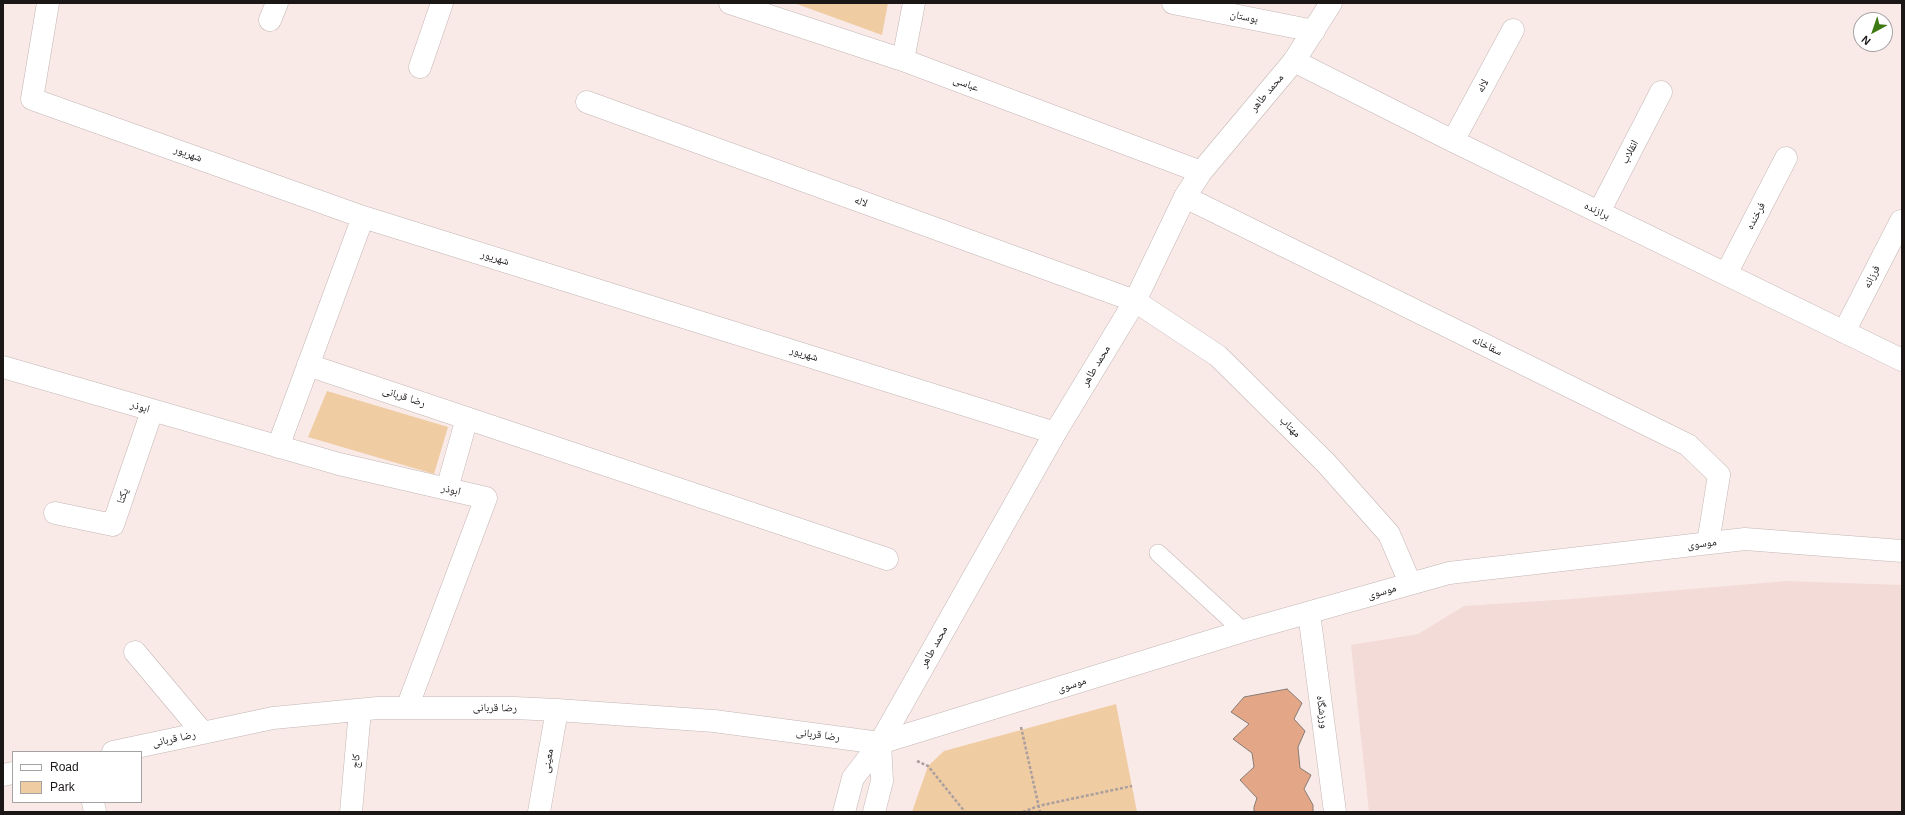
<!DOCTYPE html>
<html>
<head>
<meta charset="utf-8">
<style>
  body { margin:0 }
  #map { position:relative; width:1905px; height:815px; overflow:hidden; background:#f9eae8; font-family:Helvetica,sans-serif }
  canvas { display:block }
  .frame { position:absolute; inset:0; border:4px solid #1c1717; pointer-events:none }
  .legend { position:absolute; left:12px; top:751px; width:130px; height:52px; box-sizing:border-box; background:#fff; border:1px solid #a4a2a2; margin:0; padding:5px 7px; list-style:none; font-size:12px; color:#1c1717 }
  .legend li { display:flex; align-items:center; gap:8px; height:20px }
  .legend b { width:20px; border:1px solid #a4a2a2 }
  .north { position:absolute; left:1853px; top:12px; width:40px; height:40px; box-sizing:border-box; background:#fff; border:1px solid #a4a2a2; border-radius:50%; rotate:220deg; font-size:11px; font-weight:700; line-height:16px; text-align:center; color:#1c1717 }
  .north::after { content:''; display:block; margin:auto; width:14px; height:18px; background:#3d7911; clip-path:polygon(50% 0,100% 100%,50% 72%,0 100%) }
</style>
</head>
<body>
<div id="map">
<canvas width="1905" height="815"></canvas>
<div class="frame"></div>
<ul class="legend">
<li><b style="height:5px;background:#fff"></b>Road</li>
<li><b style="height:11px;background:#f0cca3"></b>Park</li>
</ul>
<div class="north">N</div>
</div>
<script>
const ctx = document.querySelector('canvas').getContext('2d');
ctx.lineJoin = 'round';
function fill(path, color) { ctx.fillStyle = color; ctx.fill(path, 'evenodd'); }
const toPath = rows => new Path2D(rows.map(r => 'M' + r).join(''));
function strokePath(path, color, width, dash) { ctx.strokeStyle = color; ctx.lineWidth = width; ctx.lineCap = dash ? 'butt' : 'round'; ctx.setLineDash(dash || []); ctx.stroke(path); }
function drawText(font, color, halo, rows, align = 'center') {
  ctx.font = font + ' Helvetica,"Noto Naskh Arabic",sans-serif'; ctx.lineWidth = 4; ctx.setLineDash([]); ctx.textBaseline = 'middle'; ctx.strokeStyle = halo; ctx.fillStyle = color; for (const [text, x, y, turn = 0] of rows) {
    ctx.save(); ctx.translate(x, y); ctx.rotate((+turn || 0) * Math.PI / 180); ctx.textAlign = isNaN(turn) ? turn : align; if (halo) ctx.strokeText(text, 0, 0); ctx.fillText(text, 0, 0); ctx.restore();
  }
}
const built = toPath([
  [1787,581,1902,585,1902,812,1369,812,1351,645,1418,634,1464,606,1571,599]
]);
const green = toPath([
  [794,3,888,3,882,35],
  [327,391,448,427,434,474,308,437],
  [1116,704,1137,812,912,812,928,766,944,751]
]);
const building = toPath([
  [1287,689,1302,703,1294,719,1305,731,1298,747,1300,768,1311,775,1304,789,1313,805,1313,812,1254,812,1254,807,1257,798,1240,780,1254,767,1252,753,1233,739,1249,724,1231,712,1244,697,1287,689]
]);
const path = toPath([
  [1021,727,1040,812],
  [917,761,928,766,965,812],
  [1023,812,1038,806,1132,786]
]);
const service = toPath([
  [1158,553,1243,631]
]);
const minor = toPath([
  [48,3,32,99,363,217,1055,433],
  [730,3,903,60,1201,172],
  [1173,3,1314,31],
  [270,20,277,3],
  [903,60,914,3],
  [1294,61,1453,141,1902,360],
  [420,67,442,3],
  [587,102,1135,301,1218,356,1326,463,1389,534,1410,583],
  [1453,141,1513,30],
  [1185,197,1688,445,1719,475,1708,543],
  [1599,212,1661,92],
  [1726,274,1786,158],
  [1844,332,1901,221],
  [308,365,887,559],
  [3,367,339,464,486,498,407,708],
  [278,447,363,217],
  [447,489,467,418],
  [55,513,113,525,152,411],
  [1309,613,1335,812],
  [135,652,203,733],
  [113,752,273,718,378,708,514,708,557,710,714,721,880,743,1243,631,1449,573,1745,539,1902,551],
  [3,775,13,773],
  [93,802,95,812],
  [351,812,360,710],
  [539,812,557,710]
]);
const secondary = toPath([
  [844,812,853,778,880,743,1055,433,1135,301,1185,197,1201,172,1294,61,1331,3],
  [874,812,882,781,880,743]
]);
const streetNames = [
  ["بوستان",1244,17,11],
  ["عباسی",966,84,20],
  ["لاله",1483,86,-62],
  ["محمد طاهر",1267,93,-50],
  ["انقلاب",1630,152,-62],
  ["شهریور",188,154,20],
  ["لاله",861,202,20],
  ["برازنده",1597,211,26],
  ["فرخنده",1756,216,-62],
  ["شهریور",495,258,17],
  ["فرزانه",1872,277,-63],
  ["سقاخانه",1487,346,26],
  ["شهریور",804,354,17],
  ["محمد طاهر",1096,366,-59],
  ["رضا قربانی",404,397,18],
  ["ابوذر",140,407,16],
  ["مهتاب",1290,427,45],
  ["ابوذر",451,490,13],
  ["یکتا",123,496,-71],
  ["موسوی",1702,544,-7],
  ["موسوی",1382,592,-16],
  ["محمد طاهر",934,647,-61],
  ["موسوی",1072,685,-17],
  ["رضا قربانی",495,708,1],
  ["ورزشگاه",1322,712,82],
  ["رضا قربانی",818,735,7],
  ["رضا قربانی",174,739,-12],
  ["کاج",356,761,-85],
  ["معینی",548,761,-80]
];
fill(built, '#f3dbd8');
fill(green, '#f0cca3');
fill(building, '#e3a787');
strokePath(building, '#867b75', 1);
strokePath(service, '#c3b6b4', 18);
strokePath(minor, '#c3b6b4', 23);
strokePath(secondary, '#c3b6b4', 23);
strokePath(path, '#ab9f9e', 2.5, [3, 2]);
strokePath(service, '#fff', 17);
strokePath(minor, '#fff', 22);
strokePath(secondary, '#fff', 22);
drawText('11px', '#1c1717', '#fff', streetNames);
</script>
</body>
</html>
